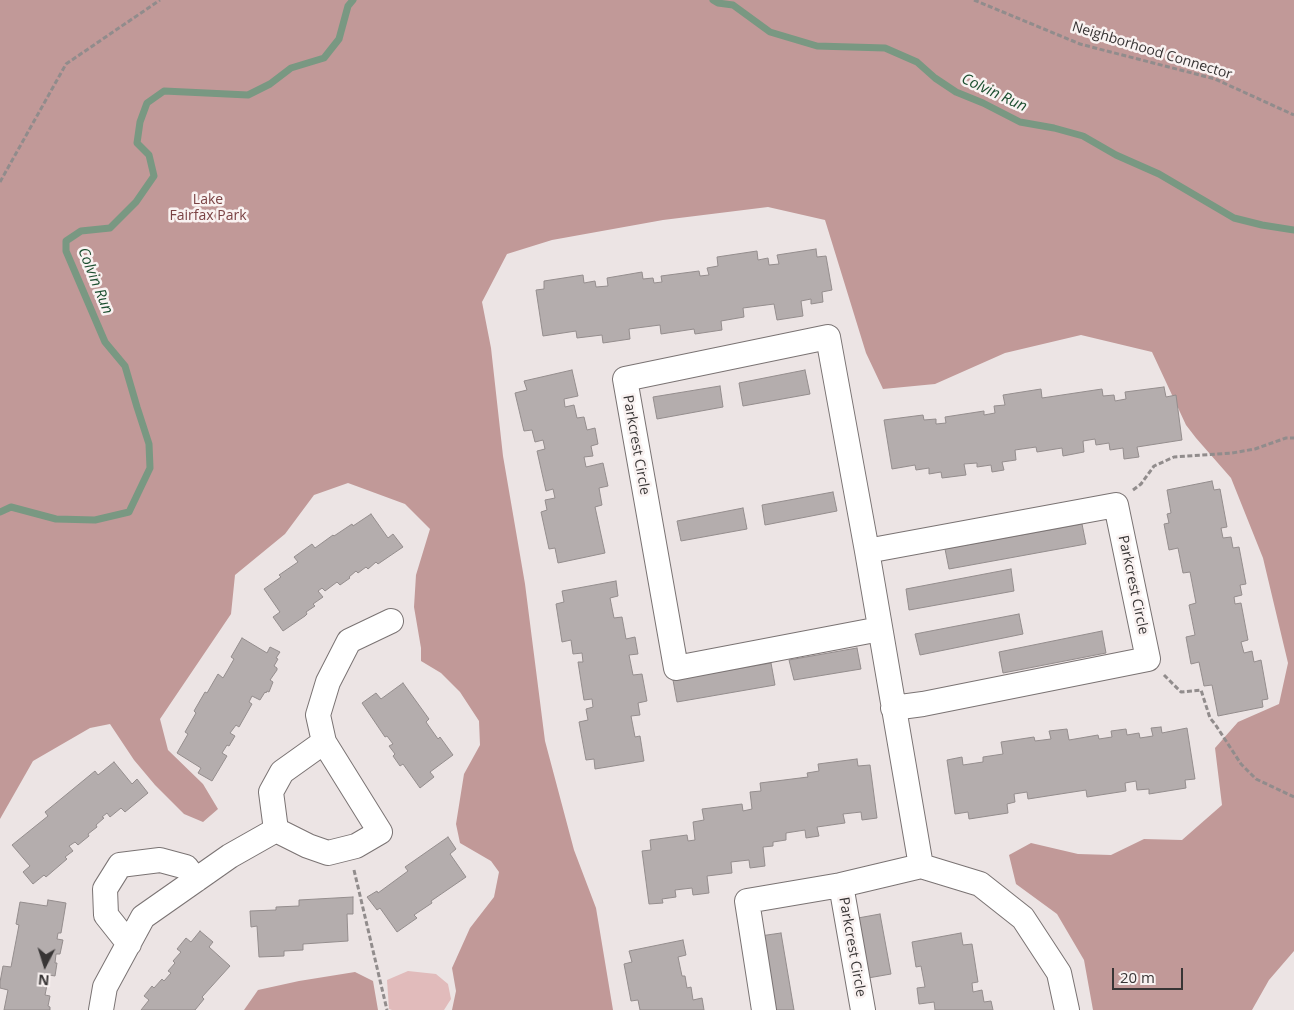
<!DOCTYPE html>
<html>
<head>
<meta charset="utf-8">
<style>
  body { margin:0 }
  #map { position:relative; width:1294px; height:1010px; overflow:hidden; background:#ece4e4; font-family:"Open Sans",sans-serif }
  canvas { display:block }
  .north { position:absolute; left:20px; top:940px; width:50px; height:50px; -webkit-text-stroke:4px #f9f2f1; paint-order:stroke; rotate:185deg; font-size:14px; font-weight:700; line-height:20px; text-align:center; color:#383535 }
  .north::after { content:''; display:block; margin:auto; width:18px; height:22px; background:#383535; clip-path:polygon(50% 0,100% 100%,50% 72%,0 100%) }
  .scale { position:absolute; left:1112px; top:968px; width:71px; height:22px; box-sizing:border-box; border:2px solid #383535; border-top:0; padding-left:6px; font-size:15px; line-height:18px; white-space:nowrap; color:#383535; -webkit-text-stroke:4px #f9f2f1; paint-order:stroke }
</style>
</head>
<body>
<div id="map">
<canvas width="1294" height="1010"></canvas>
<div class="north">N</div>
<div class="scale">20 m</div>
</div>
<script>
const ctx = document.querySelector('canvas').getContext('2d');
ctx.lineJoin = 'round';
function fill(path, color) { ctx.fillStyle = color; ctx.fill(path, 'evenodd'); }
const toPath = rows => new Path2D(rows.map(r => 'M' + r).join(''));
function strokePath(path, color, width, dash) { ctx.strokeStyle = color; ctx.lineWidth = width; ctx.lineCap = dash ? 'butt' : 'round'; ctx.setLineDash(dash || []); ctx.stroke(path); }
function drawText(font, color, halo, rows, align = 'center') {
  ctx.font = font + ' "Open Sans",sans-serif'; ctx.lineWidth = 5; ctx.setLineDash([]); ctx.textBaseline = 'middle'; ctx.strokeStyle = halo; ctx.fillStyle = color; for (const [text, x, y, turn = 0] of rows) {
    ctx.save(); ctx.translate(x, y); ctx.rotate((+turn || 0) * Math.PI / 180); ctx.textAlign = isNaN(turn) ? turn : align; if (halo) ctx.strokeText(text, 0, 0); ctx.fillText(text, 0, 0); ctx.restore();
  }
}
const green = toPath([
  [408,971,436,974,448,984,451,999,444,1010,392,1010,389,1009,387,980]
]);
const forest = toPath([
  [0,0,1294,0,1294,951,1269,980,1252,1010,1093,1010,1084,960,1057,914,1016,884,1009,855,1031,843,1078,854,1111,855,1144,839,1182,840,1222,805,1215,748,1238,722,1279,704,1288,663,1263,558,1231,478,1196,438,1186,425,1152,352,1081,335,1005,353,935,384,883,389,866,353,825,220,768,207,663,220,552,240,507,254,482,302,491,348,503,456,525,584,545,741,574,850,596,908,613,1010,452,1010,456,991,452,968,470,928,494,897,499,872,491,861,460,843,456,824,464,774,480,745,479,721,460,692,441,673,421,661,421,648,414,607,416,575,430,529,405,504,348,483,314,495,285,534,235,575,231,614,160,719,168,750,203,784,218,809,203,822,184,814,155,785,134,760,110,724,90,728,33,761,0,819],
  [355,972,373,981,378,1010,244,1010,258,990,299,981]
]);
const stream = toPath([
  [713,0,718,3,733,5,770,32,817,46,885,48,917,62,935,78,956,92,983,103,1020,122,1054,128,1083,136,1116,155,1159,174,1234,218,1262,225,1294,230],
  [0,512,11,507,56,519,95,520,129,512,150,468,149,444,137,407,125,366,105,342,66,251,66,241,81,231,110,228,136,202,154,176,149,155,137,143,140,122,147,103,164,91,248,95,270,84,291,68,324,58,339,39,348,6,353,0]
]);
const building = toPath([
  [816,249,817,257,826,256,832,290,822,292,823,302,811,304,811,299,801,301,803,316,777,320,774,304,743,308,744,317,721,321,722,330,695,334,694,329,661,334,660,325,629,329,630,339,603,343,602,335,577,338,576,331,543,336,536,290,544,289,544,281,583,275,584,283,595,281,596,287,608,286,607,278,642,272,643,279,653,278,654,283,662,282,661,276,699,271,700,276,709,275,707,268,718,266,717,257,757,251,758,260,768,258,769,265,779,264,777,255,816,249],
  [572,370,578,396,564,399,565,407,574,405,577,418,584,417,587,430,595,428,598,444,591,446,593,456,584,457,586,467,603,463,608,486,599,488,602,505,595,507,605,553,558,563,555,548,549,549,541,512,547,510,545,500,555,498,553,489,546,491,537,451,545,449,543,440,535,442,532,430,524,431,515,393,527,390,524,381,572,370],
  [805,370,810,394,743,406,739,383,805,370],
  [720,386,723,407,657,419,653,397,720,386],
  [1164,387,1166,397,1176,395,1182,440,1137,447,1139,457,1124,459,1123,448,1110,450,1109,443,1096,445,1095,439,1083,441,1084,452,1063,456,1062,448,1037,452,1036,447,1015,450,1016,460,1002,462,1004,470,992,472,991,465,977,467,977,463,964,464,966,475,942,478,941,472,929,474,929,468,916,470,915,465,892,469,884,420,923,415,924,420,936,419,936,424,946,423,945,417,984,411,984,415,995,413,994,406,1005,405,1003,395,1041,389,1042,398,1102,389,1103,396,1114,395,1115,401,1126,399,1125,392,1164,387],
  [1212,481,1214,490,1220,489,1227,527,1221,528,1223,538,1231,537,1233,548,1239,547,1246,584,1240,585,1242,595,1234,597,1235,604,1241,603,1248,640,1241,642,1244,653,1252,651,1254,662,1261,660,1268,699,1262,700,1263,707,1218,716,1212,685,1204,686,1199,662,1191,664,1186,637,1195,635,1189,605,1196,603,1190,572,1183,573,1178,548,1169,550,1164,524,1169,523,1167,514,1171,513,1167,490,1212,481],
  [833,492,837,511,765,525,762,505,833,492],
  [743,508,747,529,681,541,677,521,743,508],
  [371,514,388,538,393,534,403,547,378,564,376,562,368,569,366,567,358,573,356,571,349,577,350,578,340,585,337,582,325,591,322,588,318,591,323,597,313,604,315,606,306,612,307,614,305,616,283,631,273,617,280,612,264,589,281,577,279,575,298,562,294,557,312,544,315,548,333,535,334,536,352,524,353,526,371,514],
  [1082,524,1086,544,949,569,945,549,1082,524],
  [1011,569,1014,591,909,610,906,589,1011,569],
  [616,581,618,596,610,598,614,618,622,617,626,639,635,637,638,654,629,655,633,675,642,674,647,701,638,703,640,715,631,716,635,737,640,736,644,761,595,769,594,759,586,760,579,722,588,720,586,709,593,707,592,699,584,700,578,662,583,662,582,653,573,654,571,640,562,642,556,604,564,602,562,591,616,581],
  [1019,614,1023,634,920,655,915,634,1019,614],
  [1102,631,1106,653,1003,673,999,652,1102,631],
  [242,638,267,653,270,647,280,652,276,658,278,659,274,666,277,668,277,670,270,680,273,682,269,692,267,691,266,693,265,692,260,700,252,696,249,702,252,704,239,727,236,725,230,733,235,736,229,746,227,745,222,753,227,756,212,781,198,773,201,768,177,753,188,734,185,732,196,713,194,711,205,692,207,693,218,674,223,678,234,659,231,657,242,638],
  [857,648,861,669,794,680,789,660,857,648],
  [771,663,775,685,677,702,673,680,771,663],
  [403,683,429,719,426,722,438,739,440,737,453,755,430,772,434,777,420,788,403,764,400,766,393,756,395,754,389,746,393,744,387,736,385,737,362,703,376,693,381,699,403,683],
  [1161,727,1162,733,1187,728,1195,779,1185,780,1186,788,1149,794,1149,789,1137,790,1136,781,1125,783,1126,791,1087,797,1086,790,1028,799,1027,792,1014,794,1015,802,1007,804,1008,813,969,819,968,812,955,814,947,760,962,757,963,765,983,762,983,757,1003,754,1001,742,1034,737,1035,741,1051,739,1049,731,1067,729,1069,740,1098,735,1099,739,1112,737,1111,731,1126,729,1127,735,1139,733,1140,738,1153,736,1151,728,1161,727],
  [857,759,858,766,870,765,877,818,862,820,861,812,843,814,845,823,817,827,819,836,806,838,805,830,786,833,786,840,773,842,773,846,763,847,765,866,750,868,749,860,731,862,732,873,707,876,709,893,693,895,692,888,675,890,676,897,662,899,663,903,649,904,642,851,651,850,650,840,687,835,688,841,695,840,693,822,704,820,702,809,742,804,743,811,752,809,750,792,761,791,760,783,808,777,807,773,819,771,818,764,857,759],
  [114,762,132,784,137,779,148,793,125,812,121,808,110,817,107,813,102,817,104,818,96,825,97,827,88,834,89,836,78,845,75,842,69,846,73,851,65,857,67,859,46,877,44,875,33,884,23,872,30,866,12,845,48,816,45,812,95,771,98,775,114,762],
  [448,837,456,849,450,854,466,877,431,901,432,903,414,915,417,918,397,932,380,908,377,910,367,897,377,891,378,893,408,871,405,867,448,837],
  [353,897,353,914,347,914,348,941,303,944,303,950,284,951,284,956,259,957,257,926,251,927,250,911,276,910,276,907,299,906,299,900,353,897],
  [48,900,66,903,61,933,58,933,57,939,63,940,60,954,56,954,55,963,57,963,55,976,49,975,45,995,50,996,48,1006,50,1007,50,1010,4,1010,8,990,0,988,0,982,3,966,11,967,19,925,16,924,20,902,47,906,48,900],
  [880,914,891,974,868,978,858,918,880,914],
  [200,931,213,942,209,947,230,966,202,997,204,999,195,1010,141,1010,149,1000,144,996,152,986,154,988,162,979,164,981,171,973,168,971,175,963,173,961,181,952,177,949,186,938,191,942,200,931],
  [781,933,794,1010,773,1010,760,936,781,933],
  [961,933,963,945,972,944,978,982,972,983,973,992,982,990,984,1002,991,1001,993,1010,935,1010,934,1002,919,1004,917,988,925,987,921,966,916,967,912,942,961,933],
  [683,940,686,955,678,957,682,976,685,976,687,988,691,987,693,1000,702,998,704,1010,640,1010,638,1000,631,1001,624,964,632,962,629,951,683,940]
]);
const path = toPath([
  [974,0,1080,44,1215,79,1294,115],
  [0,182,66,64,160,0],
  [1133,490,1141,484,1154,466,1174,457,1232,453,1255,449,1286,438,1294,438],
  [1164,675,1181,692,1201,690,1210,718,1215,724,1241,764,1256,779,1294,797],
  [354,870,387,1010]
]);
const street = toPath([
  [867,551,1116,505,1148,659,923,704,893,708],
  [880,629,676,668,625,379,828,337,867,551,921,866],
  [276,830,308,846,328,853,356,846,380,832,324,742],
  [129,944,106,915,105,889,120,865,160,860,186,867,196,880],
  [101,1010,105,987,143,917,230,856,276,830,271,792,282,772,324,742,318,715,328,682,349,641,391,621],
  [764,1010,747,901,841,885],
  [863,1010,841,885,921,866,980,884,1023,918,1059,973,1067,1010]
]);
const streetNames = [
  ["Neighborhood Connector",1152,51,17],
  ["Parkcrest Circle",636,445,80],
  ["Parkcrest Circle",1133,585,78],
  ["Parkcrest Circle",852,947,80]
];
const parkNames = [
  ["Lake",208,200],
  ["Fairfax Park",208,216]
];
const waterNames = [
  ["Colvin Run",994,93,25],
  ["Colvin Run",95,281,68]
];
fill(green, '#e1bbbb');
fill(forest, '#c19998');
strokePath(stream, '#799882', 7);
fill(building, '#b4adad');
strokePath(building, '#948d8d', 1);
strokePath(street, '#7a7373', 26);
strokePath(path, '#918c8c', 3, [5, 2.5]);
strokePath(street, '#fff', 24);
drawText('14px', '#383535', '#f9f2f1', streetNames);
drawText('14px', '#7a4243', '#f9f2f1', parkNames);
drawText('italic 15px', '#1c4f30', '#f9f2f1', waterNames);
</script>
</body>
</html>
